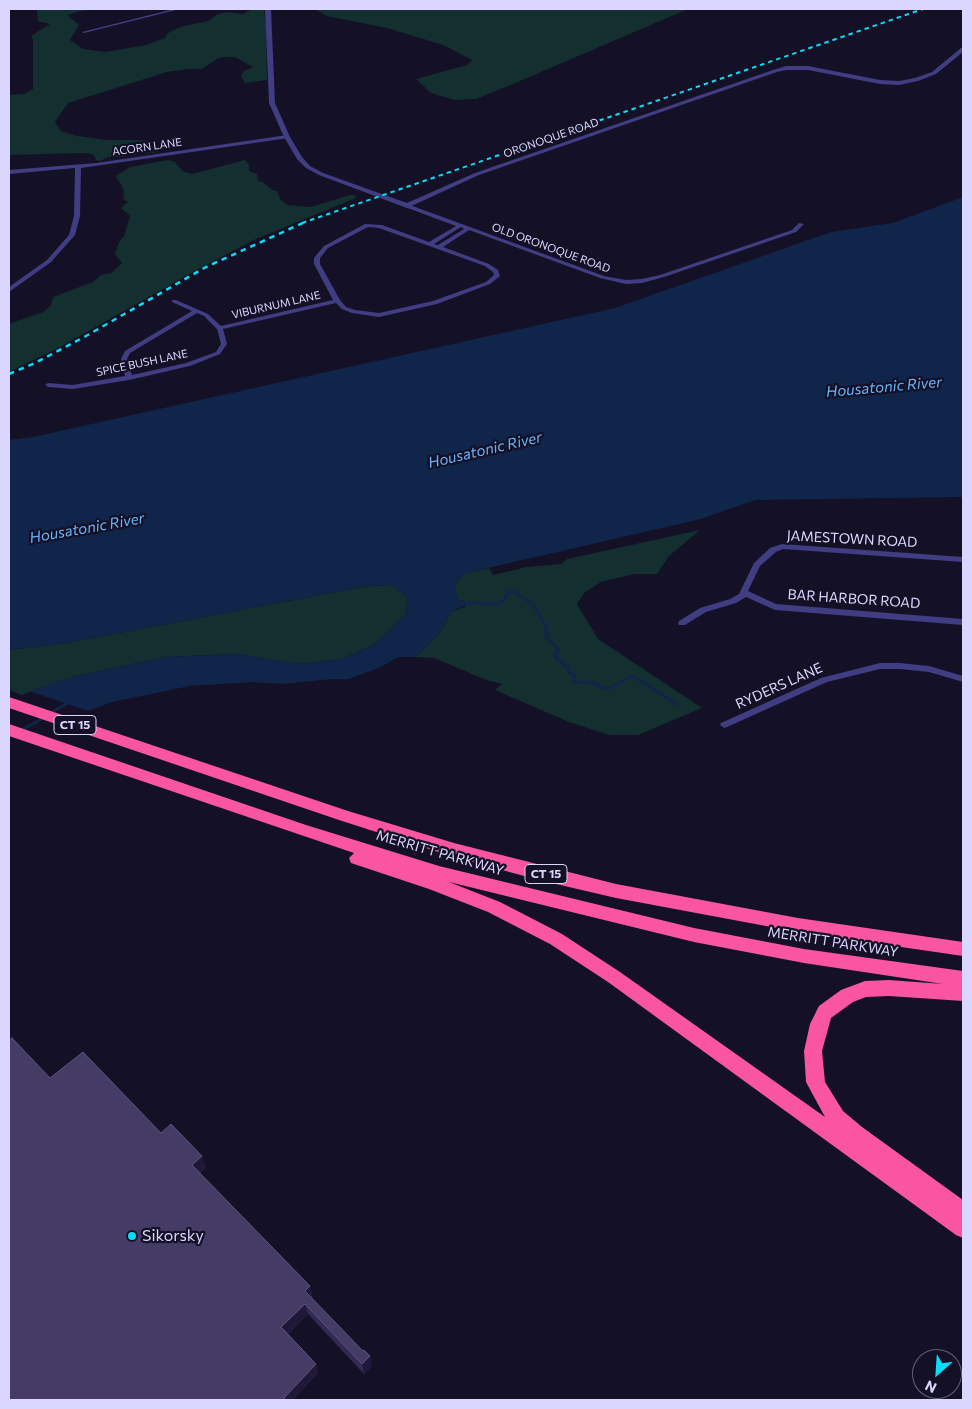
<!DOCTYPE html>
<html>
<head>
<meta charset="utf-8">
<style>
  body { margin:0 }
  #map { position:relative; width:972px; height:1409px; overflow:hidden; background:#141026; font-family:Commissioner,sans-serif }
  canvas { display:block }
  .frame { position:absolute; inset:0; border:10px solid #dbd6fe; pointer-events:none }
  .north { position:absolute; left:912px; top:1349px; width:50px; height:50px; box-sizing:border-box; background:#141026; border:1px solid #645f7c; border-radius:50%; rotate:206deg; font-size:14px; font-weight:700; line-height:20px; text-align:center; color:#dbd6fe }
  .north::after { content:''; display:block; margin:auto; width:18px; height:22px; background:#09dcf7; clip-path:polygon(50% 0,100% 100%,50% 72%,0 100%) }
</style>
</head>
<body>
<div id="map">
<canvas width="972" height="1409"></canvas>
<div class="frame"></div>
<div class="north">N</div>
</div>
<script>
const ctx = document.querySelector('canvas').getContext('2d');
ctx.lineJoin = 'round';
function fill(path, color) { ctx.fillStyle = color; ctx.fill(path, 'evenodd'); }
const toPath = rows => new Path2D(rows.map(r => 'M' + r).join(''));
function strokePath(path, color, width, dash) { ctx.strokeStyle = color; ctx.lineWidth = width; ctx.lineCap = dash ? 'butt' : 'round'; ctx.setLineDash(dash || []); ctx.stroke(path); }
function drawText(font, color, halo, rows, align = 'center') {
  ctx.font = font + ' Commissioner,sans-serif'; ctx.lineWidth = 4.5; ctx.setLineDash([]); ctx.textBaseline = 'middle'; ctx.strokeStyle = halo; ctx.fillStyle = color; for (const [text, x, y, turn = 0] of rows) {
    ctx.save(); ctx.translate(x, y); ctx.rotate((+turn || 0) * Math.PI / 180); ctx.textAlign = isNaN(turn) ? turn : align; if (halo) ctx.strokeText(text, 0, 0); ctx.fillText(text, 0, 0); ctx.restore();
  }
}
const green = toPath([
  [37,9,102,9,81,11,67,15,79,25,70,40,83,49,105,52,146,45,165,38,168,33,180,27,208,21,218,14,227,12,243,14,252,9,264,9,266,24,267,80,245,83,241,75,244,71,253,67,235,57,224,57,217,59,202,69,188,69,167,72,68,103,55,122,61,131,76,136,108,140,141,140,155,142,159,148,159,151,154,153,131,154,123,157,108,157,100,161,96,160,94,155,87,153,9,155,9,95,24,94,33,89,33,39,31,36,50,24,38,21],
  [315,9,688,9,513,84,476,99,455,100,431,93,416,79,467,65,472,60,443,45,387,28,327,16],
  [168,160,175,162,182,171,192,174,245,160,249,165,249,171,257,174,258,181,263,182,272,190,277,191,281,200,288,205,311,207,350,195,355,195,356,198,256,239,195,271,60,347,9,372,9,324,43,312,51,305,53,297,93,282,101,275,111,273,122,263,115,254,119,242,124,236,130,216,121,208,128,202,123,199,124,192,120,182,116,178,117,175,130,167],
  [700,530,669,556,657,574,634,574,601,582,584,593,577,604,598,639,702,708,638,735,609,735,569,722,495,690,502,684,486,680,434,658,415,657,439,634,451,612,465,607,465,601,458,600,454,589,458,580,466,573,489,568,493,575,527,567,561,564,567,559],
  [391,585,406,596,407,606,405,615,373,645,342,659,300,664,235,654,165,657,72,677,22,695,9,690,9,650,66,643,367,586]
]);
const water = toPath([
  [963,197,963,497,755,500,701,519,466,573,458,580,454,589,458,600,471,602,451,612,439,634,415,657,398,657,381,667,349,679,332,679,283,684,252,682,190,686,112,702,88,711,29,691,72,677,165,657,235,654,300,664,342,659,373,645,405,615,407,606,406,596,391,585,367,586,66,643,9,650,9,440,33,437,615,308,831,232,893,223]
]);
const stream = toPath([
  [467,603,497,604,503,601,509,592,514,592,533,604,546,627,546,637,558,649,555,658,568,667,567,671,575,675,574,682,593,683,607,689,633,676,678,705],
  [50,713,68,703],
  [20,731,43,718]
]);
const minor = toPath([
  [174,9,180,9,84,33,82,32,174,9],
  [287,135,289,136,289,138,81,168,80,216,75,235,51,262,9,292,9,287,47,260,69,235,74,216,75,168,9,174,9,170,96,163,287,135],
  [407,204,604,276,626,280,642,279,660,275,792,230,799,223,804,224,796,232,664,277,642,283,626,284,600,278,469,230,443,247,489,264,498,270,500,276,490,284,437,304,379,317,352,313,342,309,336,303,223,329,227,344,220,354,190,366,129,380,73,389,48,387,45,385,48,383,73,385,125,376,121,359,125,351,192,311,172,302,172,300,176,300,208,314,221,326,333,300,314,264,314,258,324,246,365,224,382,225,429,242,456,226,405,207,405,205,407,204],
  [368,227,379,228,485,266,493,272,494,275,486,282,433,301,379,313,355,310,346,307,340,300,320,264,320,258,328,248,368,227],
  [461,227,464,229,438,245,434,244,461,227],
  [197,313,204,316,217,329,221,344,216,352,186,363,132,375,127,359,130,353,197,313],
  [782,544,963,557,963,562,783,549,776,552,760,566,748,591,776,604,963,619,963,625,775,610,746,597,736,603,706,612,685,625,679,625,678,623,679,621,700,608,730,599,739,594,754,563,770,548,782,544],
  [880,663,900,663,929,666,963,676,963,682,929,672,900,669,880,669,827,682,727,727,724,728,720,725,721,723,821,678,880,663]
]);
const tertiary = toPath([
  [265,9,271,9,275,103,290,137,302,157,310,166,323,173,407,203,475,173,773,70,786,66,808,66,880,80,899,81,915,78,932,72,961,48,963,47,963,52,936,74,918,81,899,85,880,84,808,70,786,70,777,72,479,175,407,208,319,175,306,168,297,159,284,137,269,103,265,9]
]);
const motorway = toPath([
  [9,697,348,811,454,843,616,884,798,918,963,942,963,956,798,932,616,898,539,880,454,857,339,820,9,708,9,697],
  [9,724,306,825,439,866,694,928,804,949,963,971,963,1001,889,996,866,997,853,1002,831,1018,822,1051,825,1082,843,1111,862,1127,963,1200,963,1238,956,1235,608,982,550,944,488,912,429,889,351,863,349,858,354,853,9,736,9,724],
  [449,882,694,942,804,963,943,984,889,980,865,981,841,990,819,1006,810,1024,804,1051,806,1082,825,1117,620,972,562,934,500,902,449,882]
]);
const railFar1 = toPath([
  [302,223,923,9]
]);
const rail = toPath([
  [9,374,35,363,86,336,206,267,305,222]
]);
const wall = toPath([
  [50,1078,161,1133,206,1168,200,1173,310,1286,313,1297,311,1298,363,1351,370,1356,372,1366,364,1374,308,1314,288,1334,316,1364,318,1374]
]);
const shadedWall = toPath([
  [202,1156,206,1168,196,1176,192,1165],
  [310,1286,313,1297,307,1302,305,1291],
  [305,1304,308,1314,284,1337,281,1327],
  [370,1356,372,1366,364,1374,362,1364],
  [316,1364,318,1374,293,1400,285,1400,284,1398]
]);
const building = toPath([
  [12,1038,50,1078,83,1052,161,1133,171,1124,202,1156,192,1165,310,1286,305,1291,363,1351,364,1350,370,1356,362,1364,305,1304,281,1327,316,1364,284,1398,286,1400,9,1400,9,1040,12,1038]
]);
const markers = [
  [132,1236,5,"#09dcf7"]
];
const farStreetnames = [
  ["ORONOQUE ROAD",551,138,-19],
  ["ACORN LANE",147,147,-8],
  ["OLD ORONOQUE ROAD",551,248,20],
  ["VIBURNUM LANE",276,305,-13],
  ["SPICE BUSH LANE",142,363,-12]
];
const shields = [
  [75,725,42],
  [546,874,42]
];
const shieldNames = [
  ["CT 15",75,725],
  ["CT 15",546,874]
];
const streetNames = [
  ["JAMESTOWN ROAD",852,539,3],
  ["BAR HARBOR ROAD",854,599,4],
  ["RYDERS LANE",779,686,-24],
  ["MERRITT PARKWAY",440,853,16],
  ["MERRITT PARKWAY",833,942,9]
];
const waterNames = [
  ["Housatonic River",884,387,-5],
  ["Housatonic River",485,450,-13],
  ["Housatonic River",87,528,-10]
];
const nearPoinames = [
  ["Sikorsky",142,1236]
];
fill(green, '#132f2f');
fill(water, '#10254a');
strokePath(stream, '#10254a', 3);
fill(minor, '#403d83');
fill(tertiary, '#403d83');
fill(motorway, '#f955a1');
strokePath(railFar1, '#09dcf7', 2, [4.5, 4]);
strokePath(rail, '#09dcf7', 2.5, [5.5, 5]);
fill(wall, '#332a53');
fill(shadedWall, '#1f1839');
fill(building, '#453c65');
strokePath(building, '#5c547d', 1);
for (const [x, y, r, color] of markers) { const dot = new Path2D(); dot.arc(x, y, r, 0, 2 * Math.PI); ctx.fillStyle = color; ctx.fill(dot); strokePath(dot, '#141026', 2); }
drawText('11px', '#dbd6fe', '#141026', farStreetnames);
for (const [x, y, w] of shields) { const box = new Path2D(); box.roundRect(x - w / 2, y - 9.5, w, 19, 4); ctx.fillStyle = '#141026'; ctx.fill(box); strokePath(box, '#dbd6fe', 1); }
drawText('bold 12px', '#dbd6fe', null, shieldNames);
drawText('14px', '#dbd6fe', '#141026', streetNames);
drawText('italic 15px', '#67b4fa', '#141026', waterNames);
drawText('16px', '#dbd6fe', '#141026', nearPoinames, 'left');
</script>
</body>
</html>
